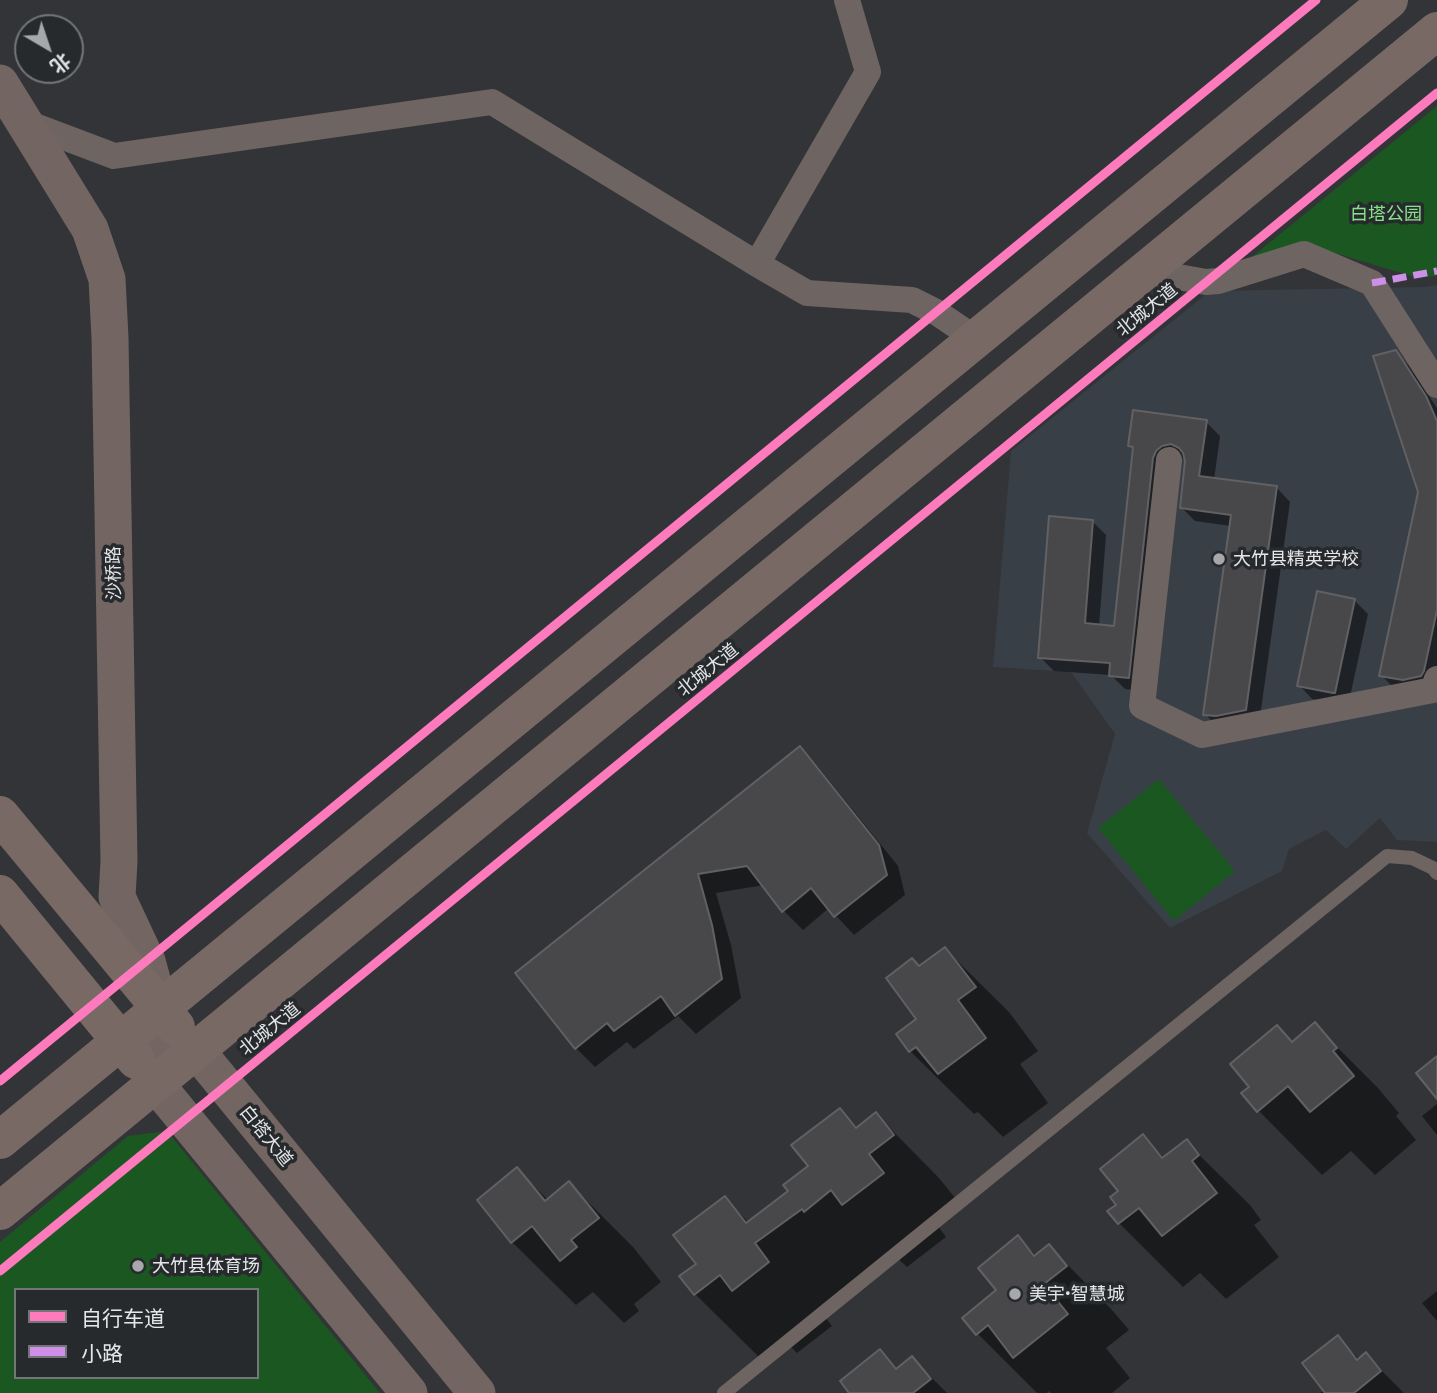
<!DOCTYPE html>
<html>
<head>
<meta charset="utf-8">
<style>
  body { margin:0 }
  #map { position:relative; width:1437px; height:1393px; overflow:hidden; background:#323437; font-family:"Public Sans","Noto Sans SC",sans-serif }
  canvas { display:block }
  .legend { position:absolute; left:14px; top:1288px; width:245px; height:91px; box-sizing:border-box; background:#272a2d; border:2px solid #737578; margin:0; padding:9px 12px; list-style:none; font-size:21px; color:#e4e6e9 }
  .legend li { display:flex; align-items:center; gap:14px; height:35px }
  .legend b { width:35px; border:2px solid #737578 }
  .north { position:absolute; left:14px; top:14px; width:70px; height:70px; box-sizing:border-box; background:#272a2d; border:2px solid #737578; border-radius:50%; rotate:141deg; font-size:19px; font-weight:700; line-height:28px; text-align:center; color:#e4e6e9 }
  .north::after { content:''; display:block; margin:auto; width:24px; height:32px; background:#a6a8ab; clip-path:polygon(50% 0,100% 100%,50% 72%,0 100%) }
</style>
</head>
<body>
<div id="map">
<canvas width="1437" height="1393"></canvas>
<ul class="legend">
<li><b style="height:9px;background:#fd7abc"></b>自行车道</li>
<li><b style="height:9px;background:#ce8fe9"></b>小路</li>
</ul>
<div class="north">北</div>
</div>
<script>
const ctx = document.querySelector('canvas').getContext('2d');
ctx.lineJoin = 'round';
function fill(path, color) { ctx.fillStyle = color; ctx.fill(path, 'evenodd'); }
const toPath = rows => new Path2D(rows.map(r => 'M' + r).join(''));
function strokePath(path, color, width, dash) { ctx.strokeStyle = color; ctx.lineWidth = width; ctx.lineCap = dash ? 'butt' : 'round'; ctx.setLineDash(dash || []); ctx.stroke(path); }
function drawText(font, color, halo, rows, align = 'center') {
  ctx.font = font + ' "Public Sans","Noto Sans SC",sans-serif'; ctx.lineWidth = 7; ctx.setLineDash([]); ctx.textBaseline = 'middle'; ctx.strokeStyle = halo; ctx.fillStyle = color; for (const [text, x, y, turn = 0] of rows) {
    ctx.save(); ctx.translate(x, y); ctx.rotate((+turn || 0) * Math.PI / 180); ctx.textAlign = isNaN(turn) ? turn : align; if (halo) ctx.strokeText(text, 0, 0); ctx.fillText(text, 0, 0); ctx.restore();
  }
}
const built = toPath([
  [1437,285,1437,842,1397,840,1380,818,1346,849,1326,830,1289,849,1282,871,1170,928,1087,833,1115,734,1071,672,993,667,1011,451,1210,291,1424,287]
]);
const green = toPath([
  [1437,106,1437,276,1418,278,1315,247,1241,266],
  [1159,779,1235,871,1174,921,1098,828],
  [167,1131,380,1393,0,1393,0,1242,128,1136],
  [16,1290,257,1290,257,1377,16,1377]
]);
const shadow = toPath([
  [1395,352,1409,366,1437,408,1437,685,1395,689,1381,675,1420,491],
  [1206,422,1220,436,1214,480,1277,488,1290,502,1259,724,1219,728,1205,714,1231,526,1195,521,1181,507,1186,458,1176,459,1142,691,1125,689,1111,675,1054,671,1040,657,1092,521,1106,535,1099,626,1116,628,1135,450,1130,445],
  [1354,600,1368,614,1348,706,1312,699,1299,685],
  [800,749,819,768,898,866,905,895,854,935,829,908,803,930,784,911,764,885,716,893,731,945,741,998,696,1034,678,1016,634,1049,627,1042,595,1067,576,1048,517,974],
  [945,949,1009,1012,1038,1051,1020,1064,1048,1103,1003,1137,978,1112,974,1114,910,1051,899,1035,919,1020,920,968],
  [1315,1025,1378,1088,1399,1113,1396,1116,1416,1140,1375,1175,1351,1151,1322,1175,1259,1111,1244,1093,1293,1044],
  [1437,1104,1437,1135,1422,1116],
  [840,1110,858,1128,876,1114,939,1178,956,1199,932,1218,946,1237,907,1267,893,1254,866,1271,818,1308,832,1326,797,1353,783,1339,759,1357,695,1294,725,1198,749,1223,790,1191,810,1166],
  [1143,1137,1165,1159,1186,1142,1250,1205,1261,1220,1254,1225,1279,1257,1226,1299,1200,1273,1183,1287,1119,1223,1110,1212,1118,1205,1120,1191],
  [517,1169,548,1200,569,1183,633,1247,661,1282,634,1304,639,1311,624,1323,593,1292,576,1305,512,1242],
  [1018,1238,1037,1256,1049,1246,1112,1310,1129,1330,1106,1348,1130,1378,1112,1393,1051,1393,1049,1391,1047,1393,1037,1393,978,1334,965,1318,999,1291],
  [1437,1291,1437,1321,1422,1303],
  [1337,1337,1360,1360,1366,1355,1404,1393,1320,1393,1325,1390],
  [880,1351,898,1370,912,1358,947,1393,851,1393]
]);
const building = toPath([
  [1396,350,1426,396,1437,421,1437,610,1424,671,1421,676,1403,680,1379,676,1418,492,1373,356,1396,350],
  [1133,410,1207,420,1199,476,1277,486,1246,710,1216,716,1203,715,1231,515,1180,508,1185,461,1183,453,1179,448,1171,444,1162,446,1156,451,1153,458,1129,678,1109,676,1110,663,1038,658,1049,516,1093,520,1085,623,1114,626,1133,447,1128,446,1133,410],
  [1317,591,1355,599,1335,693,1333,693,1297,686,1317,591],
  [800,746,879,845,887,875,834,917,811,888,782,912,747,866,698,874,712,925,722,979,675,1016,661,996,614,1031,607,1023,575,1049,515,973,800,746],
  [945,947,976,987,958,1000,986,1038,938,1074,916,1047,909,1052,896,1034,916,1019,886,978,912,958,919,966,945,947],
  [1315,1022,1337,1048,1333,1051,1354,1076,1310,1112,1288,1086,1257,1112,1241,1093,1249,1087,1230,1064,1277,1025,1292,1042,1315,1022],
  [1437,1056,1437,1099,1416,1073,1437,1056],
  [840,1108,856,1128,876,1112,894,1135,869,1154,884,1173,842,1205,831,1190,804,1212,802,1209,755,1243,769,1262,732,1291,720,1275,694,1295,679,1276,696,1264,673,1235,725,1196,746,1223,788,1191,783,1185,808,1166,791,1145,840,1108],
  [1143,1134,1162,1158,1187,1139,1199,1155,1192,1161,1217,1193,1162,1236,1139,1208,1118,1224,1107,1211,1116,1205,1110,1197,1118,1191,1100,1169,1143,1134],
  [517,1167,545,1201,569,1181,599,1218,571,1240,577,1247,560,1261,532,1226,511,1243,477,1200,517,1167],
  [1018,1235,1034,1256,1049,1244,1067,1266,1044,1284,1068,1314,1013,1358,988,1325,976,1335,962,1318,996,1290,978,1268,1018,1235],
  [1338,1335,1357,1360,1366,1352,1381,1371,1354,1393,1325,1393,1302,1363,1338,1335],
  [880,1349,896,1369,912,1356,931,1379,913,1393,849,1393,840,1381,880,1349]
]);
const lane = toPath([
  [724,1393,1387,856,1412,858,1433,868,1437,873]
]);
const street = toPath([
  [24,122,114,156,492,102,757,264,807,293,912,300,936,312,976,339],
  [757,264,868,72,847,0],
  [1145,271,1206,282,1218,281,1304,254,1372,283,1437,385],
  [1169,460,1142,706,1202,735,1433,690,1437,679]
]);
const secondary = toPath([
  [0,83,90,229,107,279,110,338,119,861,117,897,147,961,160,1009,155,1083,409,1393],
  [196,1050,477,1393]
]);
const highway = toPath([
  [0,815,176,1027],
  [0,894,136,1060],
  [0,1140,1389,0],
  [0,1211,1437,31]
]);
const quiet = toPath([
  [1372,283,1437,271]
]);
const cycleway = toPath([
  [0,1081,1316,0],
  [0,1271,1437,93]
]);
const markers = [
  [1219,559,7,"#a6a8ab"],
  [138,1266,7,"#a6a8ab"],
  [1015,1294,7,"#a6a8ab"]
];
const parkNames = [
  ["白塔公园",1386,214]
];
const streetNames = [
  ["北城大道",1147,310,-39],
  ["沙桥路",114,573,-91],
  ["北城大道",708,670,-39],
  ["北城大道",270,1029,-39],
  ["白塔大道",266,1136,51]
];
const poiNames = [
  ["大竹县精英学校",1233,559],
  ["大竹县体育场",152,1266],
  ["美宇•智慧城",1029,1294]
];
fill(built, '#393f47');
fill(green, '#1b5821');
fill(shadow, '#0007');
fill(building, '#48484b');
strokePath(building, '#616163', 2);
strokePath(lane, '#6e6461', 14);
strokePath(street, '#6e6461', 26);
strokePath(secondary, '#736562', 37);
strokePath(highway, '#786965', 38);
strokePath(quiet, '#ce8fe9', 7, [14, 7]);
strokePath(cycleway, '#fd7abc', 9);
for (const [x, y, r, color] of markers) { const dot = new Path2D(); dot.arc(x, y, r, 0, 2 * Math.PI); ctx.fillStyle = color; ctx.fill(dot); strokePath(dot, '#272a2d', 2.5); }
drawText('18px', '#86e388', '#272a2d', parkNames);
drawText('18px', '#e4e6e9', '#272a2d', streetNames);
drawText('18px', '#e4e6e9', '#272a2d', poiNames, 'left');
</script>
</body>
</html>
